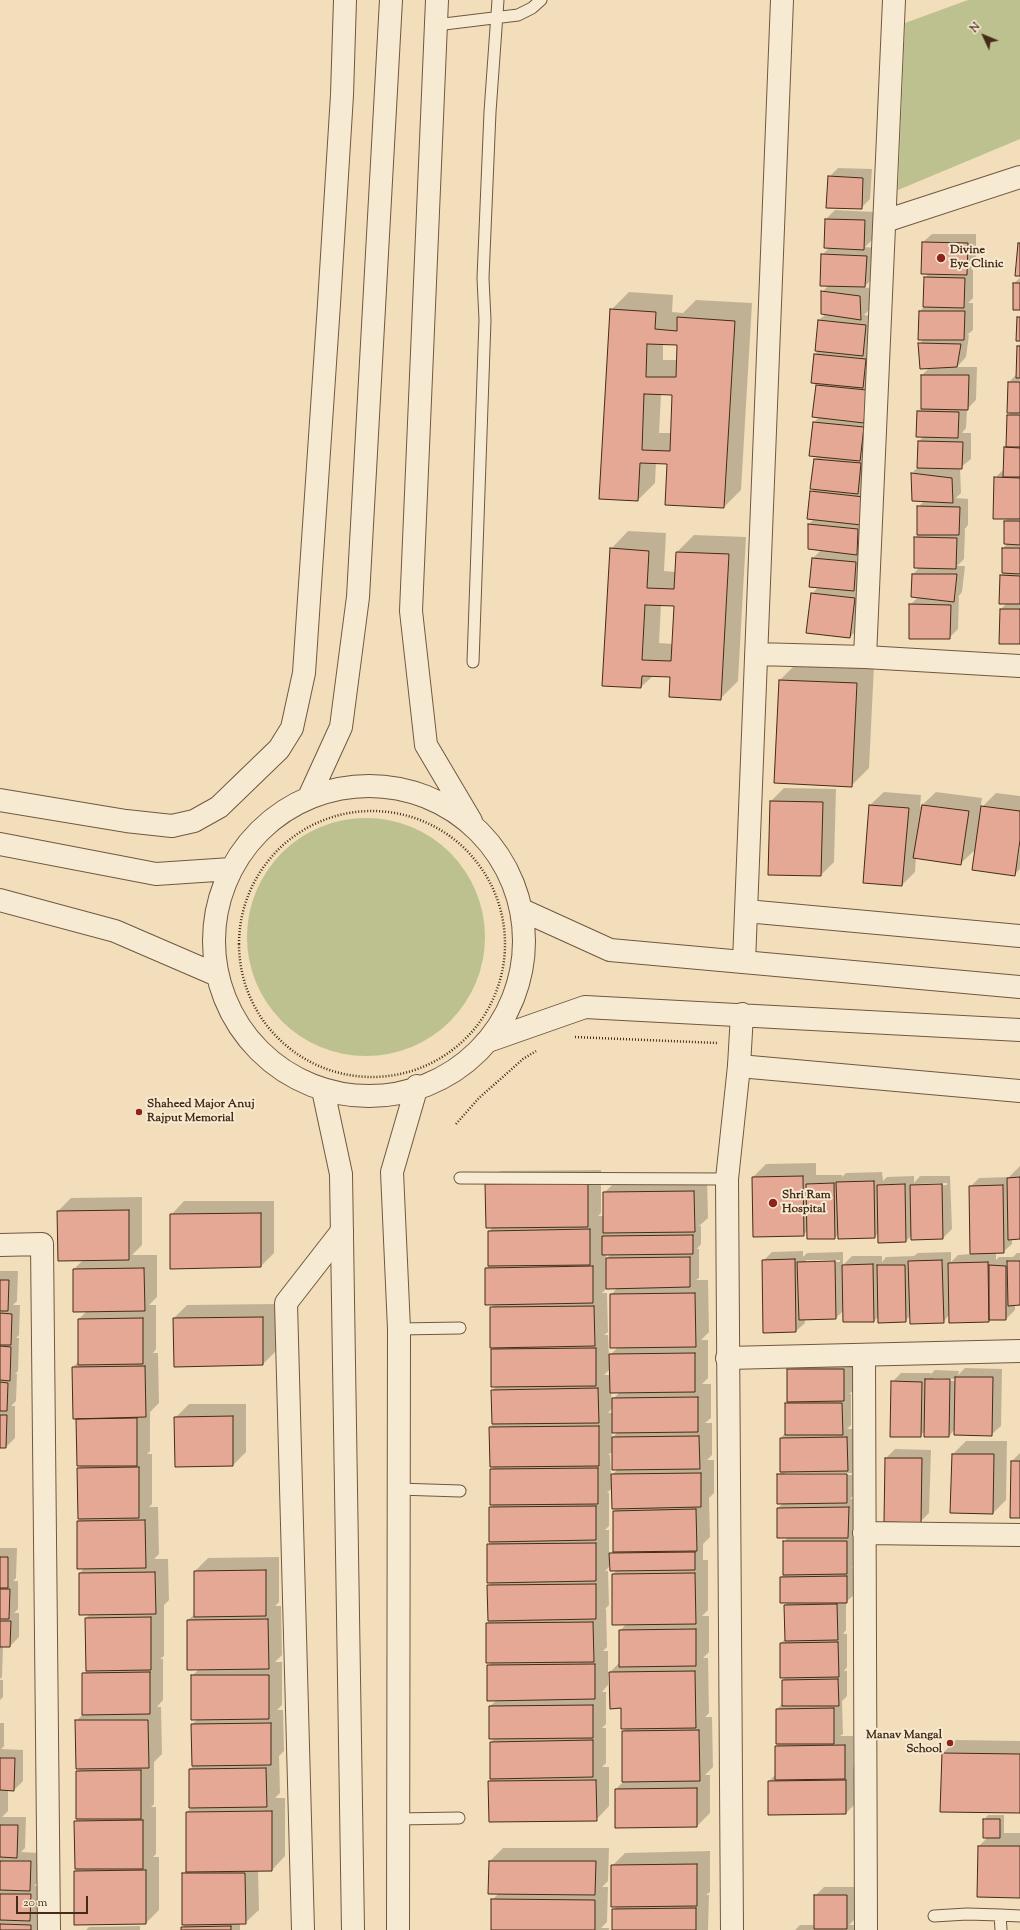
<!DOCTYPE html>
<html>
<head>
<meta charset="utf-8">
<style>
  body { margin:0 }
  #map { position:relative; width:1020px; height:1930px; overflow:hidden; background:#f2deba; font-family:"Sorts Mill Goudy",serif }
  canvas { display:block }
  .north { position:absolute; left:964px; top:16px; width:40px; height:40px; -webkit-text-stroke:3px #f7ead2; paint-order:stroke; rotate:314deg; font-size:11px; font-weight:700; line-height:16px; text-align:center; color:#452b18 }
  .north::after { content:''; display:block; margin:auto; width:14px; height:18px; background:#452b18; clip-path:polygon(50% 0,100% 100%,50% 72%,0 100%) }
  .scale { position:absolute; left:16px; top:1896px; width:72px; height:18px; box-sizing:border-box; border:2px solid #452b18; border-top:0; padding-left:5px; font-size:12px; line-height:14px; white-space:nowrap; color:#452b18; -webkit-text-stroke:3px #f7ead2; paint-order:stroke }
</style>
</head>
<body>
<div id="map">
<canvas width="1020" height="1930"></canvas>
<div class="north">N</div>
<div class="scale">20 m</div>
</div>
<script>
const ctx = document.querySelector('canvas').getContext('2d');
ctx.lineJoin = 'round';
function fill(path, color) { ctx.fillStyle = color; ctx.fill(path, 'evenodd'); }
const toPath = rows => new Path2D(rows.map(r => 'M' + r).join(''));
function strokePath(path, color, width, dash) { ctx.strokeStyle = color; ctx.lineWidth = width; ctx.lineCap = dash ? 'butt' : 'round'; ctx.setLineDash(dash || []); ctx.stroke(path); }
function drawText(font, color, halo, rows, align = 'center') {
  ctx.font = font + ' "Sorts Mill Goudy",serif'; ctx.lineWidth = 4; ctx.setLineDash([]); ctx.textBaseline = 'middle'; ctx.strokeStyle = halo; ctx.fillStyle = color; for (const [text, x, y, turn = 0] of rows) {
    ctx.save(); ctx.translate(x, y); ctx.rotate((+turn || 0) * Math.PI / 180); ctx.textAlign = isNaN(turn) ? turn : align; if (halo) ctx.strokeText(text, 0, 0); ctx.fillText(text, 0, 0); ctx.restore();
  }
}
const green = toPath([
  [968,0,1020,0,1020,139,898,190,905,23],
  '247 937a119 119 0 1 1 238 0a119 119 0 1 1-238 0Z'
]);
const shadow = toPath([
  [838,168,872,169,870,199,861,208,829,177],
  [835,210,874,212,872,240,865,247,875,248,874,277,864,287,869,288,869,310,864,315,874,316,871,346,868,350,874,350,866,545,857,553,865,554,862,581,855,588,863,589,859,628,850,637,812,594,818,587,811,586,813,558,822,549,809,548,809,524,814,519,811,492,815,489,811,488,815,459,818,456,810,455,814,422,819,417,817,385,820,382,812,382,815,354,819,350,819,320,826,314,822,292,829,285,822,255,829,248,826,219],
  [932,234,976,234,976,265,971,269,973,270,973,298,968,303,973,303,973,330,967,335,969,335,966,357,957,367,977,367,976,400,967,409,966,428,962,433,971,433,971,459,960,468,961,493,956,498,968,499,968,525,964,530,965,530,964,559,957,566,965,566,962,592,958,597,959,597,958,629,949,638,910,605,919,596,913,574,920,567,915,538,919,534,918,507,924,501,913,500,912,473,918,467,919,441,924,436,918,411,922,408,922,375,930,367,919,344,924,339,920,311,924,307,925,278,929,273,923,242],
  [1020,278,1020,309,1014,283],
  [629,292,673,295,672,312,683,313,696,300,752,303,741,490,724,507,668,463,656,462,655,483,638,500,611,310],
  [663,344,678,344,678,360,663,360],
  [661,394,673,394,672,433,659,433],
  [1020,344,1020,643,1001,609,1007,603,1001,576,1004,572,1003,548,1008,543,1005,521,1009,518,995,478,1004,469,1004,448,1007,445,1008,415,1012,412,1009,382,1017,374,1018,346],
  [628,531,666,533,664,571,676,572,677,552,694,535,746,537,738,681,720,699,671,676,653,676,641,687,611,549],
  [661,605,675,605,673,644,659,643],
  [797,663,874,666,869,768,851,786,780,680],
  [784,788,836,789,834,862,821,875,771,801],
  [884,792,921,795,920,807,936,792,982,798,980,809,996,793,1020,796,1020,833,1016,861,1018,861,1020,846,1020,869,1014,875,976,849,960,864,916,858,915,872,902,885,870,805],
  [816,1163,816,1175,842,1175,842,1177,846,1173,882,1172,883,1181,887,1177,914,1176,914,1183,920,1176,950,1176,952,1229,943,1238,912,1235,906,1241,878,1233,875,1237,838,1234,835,1238,808,1230,803,1235,753,1177,766,1164],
  [947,1183,947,1185,919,1186,919,1184],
  [1020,1166,1020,1238,1012,1239,1012,1244,1003,1252,996,1253,996,1260,999,1257,1013,1257,1017,1253,1020,1253,1020,1304,1015,1304,1015,1310,1006,1319,991,1319,988,1321,950,1314,943,1322,910,1316,905,1321,879,1316,874,1321,844,1310,836,1318,805,1319,805,1323,796,1331,763,1261,772,1252,803,1251,803,1257,807,1253,843,1252,843,1265,852,1256,882,1256,882,1262,886,1257,914,1256,918,1253,951,1252,951,1262,958,1255,971,1254,970,1187,979,1178,1009,1177],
  [806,1260,840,1260,840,1262,806,1262],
  [601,1170,601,1213,598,1216,604,1216,604,1193,617,1180,707,1178,708,1218,699,1226,701,1226,701,1244,697,1249,699,1249,699,1278,696,1280,708,1280,709,1332,701,1340,708,1340,708,1378,702,1384,711,1384,711,1418,705,1423,712,1423,712,1455,707,1460,714,1460,714,1493,709,1498,710,1537,703,1544,703,1560,708,1560,708,1610,702,1616,709,1616,709,1652,703,1658,708,1658,709,1713,705,1717,712,1717,713,1767,705,1775,710,1775,710,1813,697,1826,616,1789,623,1782,623,1732,626,1728,610,1672,620,1662,620,1631,626,1624,613,1574,617,1570,611,1561,609,1561,609,1567,605,1571,608,1571,609,1605,605,1609,606,1609,607,1647,603,1651,608,1651,608,1685,602,1692,606,1692,606,1724,602,1728,606,1728,606,1763,602,1767,609,1767,609,1806,596,1820,489,1781,493,1777,491,1742,495,1738,490,1706,497,1700,488,1666,492,1662,487,1623,491,1619,488,1586,492,1582,488,1545,492,1541,490,1508,494,1504,491,1470,494,1466,490,1427,494,1423,492,1390,497,1386,492,1350,495,1346,491,1308,495,1303,486,1268,489,1265,489,1231,493,1227,486,1185,500,1171],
  [606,1254,611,1254,606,1259],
  [618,1287,611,1295,618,1347,609,1356,608,1335,604,1335,608,1332,607,1293,602,1293,606,1289],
  [610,1369,611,1375,604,1375],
  [611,1392,620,1392,612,1400],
  [613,1407,613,1413,608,1413],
  [612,1432,618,1432,612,1438],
  [613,1451,618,1469,611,1476,610,1455,608,1455],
  [612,1488,617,1508,614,1511,614,1550,609,1556,609,1530,605,1530,609,1526,609,1493,607,1493],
  [142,1197,142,1245,132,1255,157,1255,157,1297,149,1305,156,1305,156,1349,153,1353,158,1353,159,1403,150,1412,150,1451,147,1454,152,1454,152,1504,149,1507,158,1507,159,1554,154,1559,168,1559,169,1600,164,1605,164,1656,160,1659,163,1659,163,1700,157,1707,161,1707,162,1754,154,1762,154,1804,151,1807,156,1807,156,1854,153,1857,159,1857,159,1910,146,1923,75,1871,77,1868,75,1822,78,1818,77,1772,81,1768,76,1721,83,1714,83,1674,87,1670,86,1618,90,1614,80,1573,84,1568,78,1521,81,1518,78,1468,82,1465,78,1465,77,1417,73,1367,79,1361,79,1319,87,1311,74,1269,84,1259,58,1211,71,1198],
  [184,1201,274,1201,274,1253,261,1266,171,1215],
  [0,1271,18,1271,17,1301,13,1305,20,1305,19,1335,16,1338,19,1338,18,1371,15,1374,17,1374,16,1401,11,1406,15,1406,15,1438,6,1447,0,1447],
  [276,1304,276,1351,263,1364,174,1318,187,1305],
  [852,1360,853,1391,849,1394,851,1394,851,1425,847,1429,856,1429,856,1461,852,1465,856,1465,856,1493,850,1499,857,1499,857,1528,852,1532,855,1532,855,1564,852,1568,856,1568,856,1593,846,1602,846,1630,843,1634,847,1634,847,1667,844,1671,847,1671,847,1696,842,1701,843,1734,840,1736,853,1736,853,1767,859,1767,859,1800,846,1813,769,1781,776,1774,776,1746,779,1743,777,1709,783,1703,783,1680,786,1677,781,1643,786,1638,785,1605,789,1602,781,1577,784,1574,784,1542,788,1537,778,1508,783,1503,778,1475,781,1472,781,1438,786,1432,788,1370,797,1361],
  [785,1473,852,1473,852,1475,785,1475],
  [965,1368,1002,1369,1001,1426,992,1434,955,1429,949,1436,925,1431,920,1436,892,1382,901,1373,931,1373,930,1375,935,1370,959,1371,958,1375],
  [934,1378,955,1379,955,1381,934,1380],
  [189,1404,246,1404,246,1452,233,1465,175,1418],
  [966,1441,1007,1441,1006,1500,993,1513,951,1512,953,1454],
  [895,1449,931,1450,929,1513,921,1521,886,1458],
  [1020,1453,1020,1517,1011,1517,1012,1461],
  [0,1548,17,1548,16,1578,13,1581,18,1581,18,1609,14,1613,19,1613,19,1637,10,1646,3,1646,2,1677,0,1679],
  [279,1557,279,1602,275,1606,281,1606,282,1655,275,1662,282,1662,282,1705,277,1710,283,1710,284,1751,279,1756,280,1793,275,1798,285,1798,285,1856,272,1870,258,1870,259,1910,245,1923,240,1923,240,1930,182,1930,185,1924,183,1874,187,1869,187,1812,192,1807,190,1769,194,1765,192,1724,198,1719,192,1676,199,1669,188,1620,195,1614,195,1571,208,1558],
  [0,1680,3,1680,3,1697,0,1700],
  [0,1723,4,1723,4,1746,1,1749,23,1750,23,1781,14,1790,8,1790,8,1811,2,1817,26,1817,25,1848,21,1852,40,1853,39,1881,34,1886,39,1886,44,1930,0,1930],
  [956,1740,1020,1741,1020,1812,943,1753],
  [988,1815,1004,1815,1004,1833,1020,1833,1020,1897,979,1846,988,1837,984,1820],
  [503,1848,609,1848,608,1881,602,1887,608,1887,607,1922,601,1928,609,1928,609,1930,492,1930,492,1900,499,1893,490,1861],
  [710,1851,710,1892,706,1895,709,1895,708,1930,613,1930,613,1910,617,1906,612,1866,625,1853],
  [824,1887,855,1887,855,1919,849,1925,855,1925,855,1930,795,1930,800,1925,815,1925,815,1896],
  [140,1926,140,1930,86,1930,89,1927]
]);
const building = toPath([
  [828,176,863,178,862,209,826,208,828,176],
  [825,219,865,220,864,250,824,248,825,219],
  [922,242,968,243,967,275,921,274,922,242],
  [1018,243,1020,243,1020,276,1015,276,1018,243],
  [821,254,867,256,865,287,820,286,821,254],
  [924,277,965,278,964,308,923,307,924,277],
  [1013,283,1020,283,1020,310,1013,310,1013,283],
  [821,291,860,296,861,320,821,314,821,291],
  [610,309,656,312,655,329,677,331,677,317,735,321,724,508,665,505,667,464,640,463,638,501,599,499,610,309],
  [647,344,677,345,676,377,646,377,647,344],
  [644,394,672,395,670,451,642,450,644,394],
  [919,311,965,311,964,340,918,340,919,311],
  [1017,317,1020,317,1020,341,1016,341,1017,317],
  [818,320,866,325,863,356,815,351,818,320],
  [918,343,961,344,957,367,920,369,918,343],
  [1017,346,1020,346,1020,378,1016,378,1017,346],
  [814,354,866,359,863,388,811,383,814,354],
  [921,375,969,375,968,410,921,409,921,375],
  [1008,382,1020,382,1020,413,1007,413,1008,382],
  [816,385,867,390,864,423,812,417,816,385],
  [917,411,959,412,958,438,916,437,917,411],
  [1007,415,1020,415,1020,447,1006,447,1007,415],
  [813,422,864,427,860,461,809,456,813,422],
  [918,441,963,442,962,469,917,468,918,441],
  [1004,447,1020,448,1020,477,1003,477,1004,447],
  [814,459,861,463,858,494,810,489,814,459],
  [911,473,952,478,953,503,912,501,911,473],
  [994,477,1020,478,1020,519,993,519,994,477],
  [810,491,864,497,861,525,807,519,810,491],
  [917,506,960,507,959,535,917,535,917,506],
  [1004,521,1020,521,1020,545,1004,544,1004,521],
  [808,524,858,529,857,555,808,549,808,524],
  [914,537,957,538,956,569,914,568,914,537],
  [610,548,649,551,647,588,674,589,676,552,729,554,721,700,669,697,670,677,642,676,641,688,602,686,610,548],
  [645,605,674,606,671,661,642,660,645,605],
  [1002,548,1020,548,1020,574,1002,573,1002,548],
  [812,558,856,562,854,591,809,587,812,558],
  [912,574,957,574,954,602,911,597,912,574],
  [1000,575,1020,576,1020,604,999,604,1000,575],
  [811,593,855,598,850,638,806,633,811,593],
  [909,604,951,605,950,639,909,639,909,604],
  [1000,609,1020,609,1020,644,999,644,1000,609],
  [779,680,857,683,852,787,774,783,779,680],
  [770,801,823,802,821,876,768,875,770,801],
  [869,805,909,808,902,886,863,883,869,805],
  [922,805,969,811,961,865,913,858,922,805],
  [981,806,1020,811,1020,840,1015,876,972,870,981,806],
  [803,1176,804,1236,753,1237,752,1177,803,1176],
  [1020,1177,1020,1239,1008,1240,1007,1178,1020,1177],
  [874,1181,875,1238,838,1239,836,1182,874,1181],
  [588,1183,588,1227,486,1228,485,1184,588,1183],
  [834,1183,835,1239,807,1239,806,1184,834,1183],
  [905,1184,906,1242,878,1243,877,1185,905,1184],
  [942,1184,943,1239,911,1240,910,1185,942,1184],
  [1003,1185,1004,1253,970,1254,969,1186,1003,1185],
  [694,1191,695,1232,603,1233,603,1192,694,1191],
  [129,1210,129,1260,58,1261,57,1211,129,1210],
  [261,1213,261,1267,170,1269,170,1214,261,1213],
  [590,1229,590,1265,488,1266,488,1231,590,1229],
  [693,1235,693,1254,602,1255,602,1236,693,1235],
  [690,1257,690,1287,606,1289,606,1258,690,1257],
  [795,1259,796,1332,763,1333,762,1260,795,1259],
  [942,1260,944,1323,910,1324,908,1261,942,1260],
  [835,1261,836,1319,799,1320,797,1262,835,1261],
  [1007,1261,1020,1261,1020,1305,1008,1306,1007,1261],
  [988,1262,989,1322,949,1323,948,1263,988,1262],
  [873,1264,874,1322,843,1322,842,1265,873,1264],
  [877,1265,905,1265,906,1322,878,1323,877,1265],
  [989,1265,1006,1266,1006,1320,989,1320,989,1265],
  [593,1266,593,1303,485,1305,485,1268,593,1266],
  [144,1268,145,1311,73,1312,73,1269,144,1268],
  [0,1280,9,1280,8,1311,0,1311,0,1280],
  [695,1293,696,1347,610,1348,610,1294,695,1293],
  [594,1306,595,1346,490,1348,490,1307,594,1306],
  [0,1313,12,1314,11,1345,0,1345,0,1313],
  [263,1317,263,1365,174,1367,173,1318,263,1317],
  [143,1318,143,1364,78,1365,78,1319,143,1318],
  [0,1346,11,1347,10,1381,0,1380,0,1346],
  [596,1348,596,1386,491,1387,491,1349,596,1348],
  [695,1353,695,1392,610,1393,609,1354,695,1353],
  [145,1366,146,1417,73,1419,72,1367,145,1366],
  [787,1369,844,1369,844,1401,787,1402,787,1369],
  [955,1377,993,1377,992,1436,954,1435,955,1377],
  [925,1379,950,1379,949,1437,924,1437,925,1379],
  [891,1381,922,1382,921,1437,890,1437,891,1381],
  [0,1382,8,1383,7,1411,0,1411,0,1382],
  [598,1388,599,1423,492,1424,491,1390,598,1388],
  [698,1397,698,1432,612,1433,612,1398,698,1397],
  [785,1403,842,1403,843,1435,785,1435,785,1403],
  [0,1415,7,1415,6,1448,0,1448,0,1415],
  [233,1416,233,1466,175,1467,174,1417,233,1416],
  [137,1418,137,1466,77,1466,76,1419,137,1418],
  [599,1426,599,1466,490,1467,489,1427,599,1426],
  [699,1436,700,1469,612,1470,612,1437,699,1436],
  [847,1437,848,1471,780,1472,780,1438,847,1437],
  [952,1454,994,1454,993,1514,950,1513,952,1454],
  [885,1458,922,1458,921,1523,884,1522,885,1458],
  [1011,1461,1020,1461,1020,1518,1010,1518,1011,1461],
  [139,1467,139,1518,78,1519,77,1468,139,1467],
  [598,1468,598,1504,490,1505,490,1469,598,1468],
  [701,1473,701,1507,612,1509,611,1474,701,1473],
  [777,1474,847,1474,847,1503,777,1504,777,1474],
  [596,1506,596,1540,489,1542,489,1507,596,1506],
  [849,1507,848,1538,777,1538,777,1508,849,1507],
  [696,1509,697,1551,613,1552,613,1511,696,1509],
  [145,1520,146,1568,77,1569,77,1521,145,1520],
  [783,1541,847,1541,847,1574,783,1575,783,1541],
  [596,1543,596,1581,487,1583,487,1544,596,1543],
  [695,1552,695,1570,610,1571,609,1553,695,1552],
  [0,1557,8,1557,8,1588,0,1588,0,1557],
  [266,1570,266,1616,194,1617,194,1571,266,1570],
  [155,1572,156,1614,79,1615,79,1573,155,1572],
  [695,1573,696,1624,612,1625,612,1574,695,1573],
  [847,1576,847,1603,780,1603,780,1577,847,1576],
  [596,1584,596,1619,488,1621,487,1585,596,1584],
  [0,1589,10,1589,9,1619,0,1619,0,1589],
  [837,1604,838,1640,785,1641,784,1605,837,1604],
  [151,1617,151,1670,86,1671,85,1618,151,1617],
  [268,1619,269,1669,187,1670,187,1620,268,1619],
  [0,1621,11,1621,10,1647,0,1647,0,1621],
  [593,1622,594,1662,486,1663,486,1623,593,1622],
  [696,1629,696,1666,619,1667,619,1630,696,1629],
  [838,1642,839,1677,780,1678,780,1643,838,1642],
  [595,1664,595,1699,487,1701,487,1665,595,1664],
  [695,1671,696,1728,621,1729,621,1708,610,1709,609,1672,695,1671],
  [150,1672,150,1714,82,1715,82,1673,150,1672],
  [191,1675,269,1675,269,1719,191,1720,191,1675],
  [838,1679,839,1706,782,1706,782,1680,838,1679],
  [593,1705,593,1738,489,1739,489,1706,593,1705],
  [834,1708,834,1744,776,1744,776,1709,834,1708],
  [75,1720,148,1720,149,1768,76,1769,75,1720],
  [271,1723,271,1765,192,1766,191,1724,271,1723],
  [699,1730,700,1781,622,1782,622,1731,699,1730],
  [593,1740,593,1777,490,1779,490,1742,593,1740],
  [845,1745,845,1779,775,1780,775,1746,845,1745],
  [942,1753,1020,1754,1020,1813,940,1812,942,1753],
  [0,1758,15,1758,14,1791,0,1790,0,1758],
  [266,1768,267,1807,189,1808,189,1769,266,1768],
  [141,1770,141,1819,76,1819,76,1771,141,1770],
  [596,1780,597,1821,489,1822,488,1781,596,1780],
  [846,1780,846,1814,768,1815,768,1781,846,1780],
  [697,1788,697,1827,615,1828,615,1789,697,1788],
  [272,1811,272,1871,186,1872,186,1812,272,1811],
  [983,1819,1000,1819,1000,1838,983,1838,983,1819],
  [143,1820,143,1869,75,1869,74,1821,143,1820],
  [0,1825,18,1825,17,1858,0,1857,0,1825],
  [978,1846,1020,1846,1020,1898,977,1897,978,1846],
  [0,1861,31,1861,30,1891,0,1890,0,1861],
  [489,1861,596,1861,595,1895,488,1894,489,1861],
  [697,1864,697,1906,611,1907,611,1865,697,1864],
  [146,1870,146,1924,74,1925,74,1871,146,1870],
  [182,1873,245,1873,246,1924,182,1925,182,1873],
  [0,1894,31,1894,30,1921,0,1920,0,1894],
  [814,1895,847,1895,847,1929,814,1929,814,1895],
  [491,1899,595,1900,595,1930,491,1930,491,1899],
  [696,1908,696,1930,612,1930,612,1909,696,1908],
  [0,1924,31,1925,31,1930,0,1930,0,1924],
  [231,1926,231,1930,181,1930,181,1927,231,1926]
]);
const path = toPath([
  '239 944a133 133 0 1 1 266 0a133 133 0 1 1-266 0Z',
  [575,1037,717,1043],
  [456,1124,479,1098,523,1059,536,1051]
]);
const service = toPath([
  [436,25,518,15,532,8,541,0],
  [473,662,485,320,483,278,490,112,498,0],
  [460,1178,727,1179],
  [399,1329,460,1328],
  [398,1489,460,1491],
  [397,1819,459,1818],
  [1000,1915,1020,1916],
  [934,1916,967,1914,1000,1915,1001,1930]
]);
const minor = toPath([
  [885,221,1020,177],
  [756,654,865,657,1020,666],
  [865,657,894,0],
  [0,800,126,821,172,826,194,821,219,807,279,749,292,728,304,673,329,304,342,95,345,0],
  [746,911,1020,936],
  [744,962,782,0],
  [739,1066,1020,1091],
  [0,1245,42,1244,49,1930],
  [864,1355,866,1930],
  [727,1358,1020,1351],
  [864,1533,1020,1535],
  [303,1930,286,1303,342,1231]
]);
const tertiary = toPath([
  [437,0,411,611,426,745,471,821],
  '214 941a155 155 0 1 1 310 0a155 155 0 1 1-310 0Z',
  [309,797,341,727,358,597,391,0],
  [0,844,156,874,231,869],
  [0,900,115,931,217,975],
  [522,910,610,950,1020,987],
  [488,1041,585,1007,1020,1030],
  [323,1090,341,1174,353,1930],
  [398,1930,399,1329,392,1172,417,1086],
  [732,1930,727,1179,739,1066,742,1014]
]);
const markers = [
  [941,258,5,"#8f2418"],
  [139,1112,4,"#8f2418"],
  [773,1203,5,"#8f2418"],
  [950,1743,4,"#8f2418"]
];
const poiNames = [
  ["Divine",950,251],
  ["Eye Clinic",950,265],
  ["Shaheed Major Anuj",147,1105],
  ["Rajput Memorial",147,1119],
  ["Shri Ram",782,1196],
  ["Hospital",782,1210],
  ["Manav Mangal",942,1736,"right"],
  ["School",942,1750,"right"]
];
fill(green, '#bcc18f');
fill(shadow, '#0003');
fill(building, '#e4a894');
strokePath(building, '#452b18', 1);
strokePath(service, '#705840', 13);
strokePath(minor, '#705840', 24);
strokePath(tertiary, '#705840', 24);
strokePath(path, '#452b18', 2.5, [1, 2]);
strokePath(service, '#f7ead2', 11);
strokePath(minor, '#f7ead2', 22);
strokePath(tertiary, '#f7ead2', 22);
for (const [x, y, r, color] of markers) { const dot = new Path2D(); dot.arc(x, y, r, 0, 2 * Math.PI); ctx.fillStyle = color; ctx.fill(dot); strokePath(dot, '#f7ead2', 1.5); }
drawText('bold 12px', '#452b18', '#f7ead2', poiNames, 'left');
</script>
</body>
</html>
